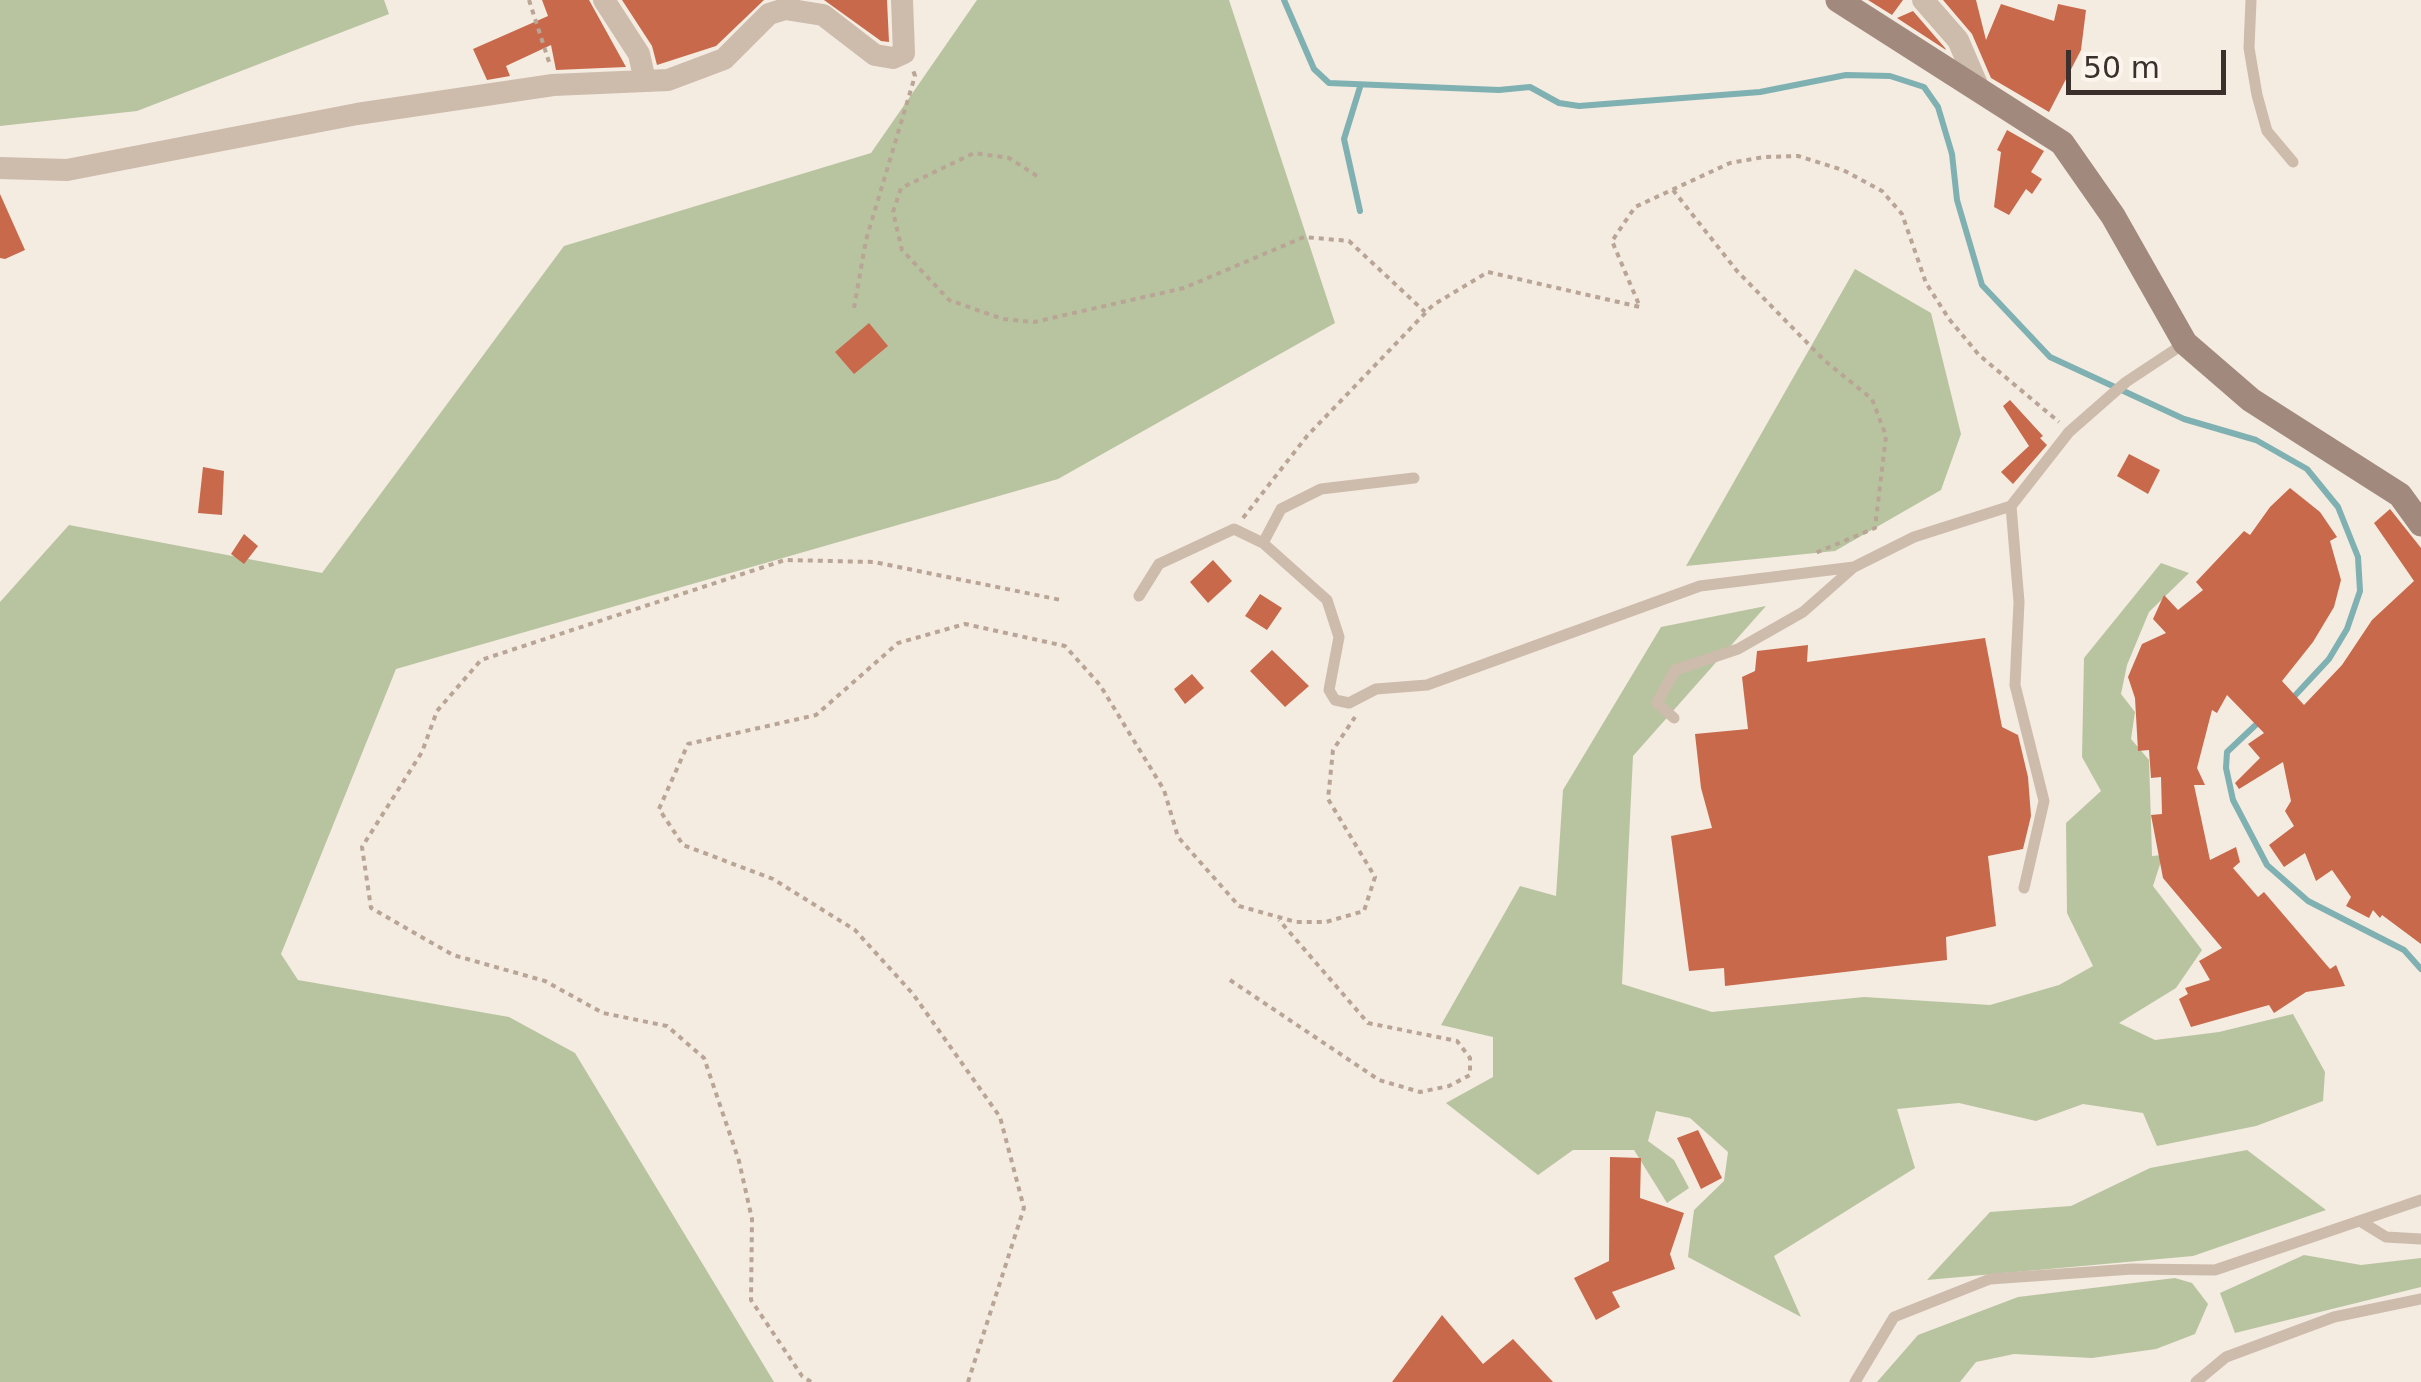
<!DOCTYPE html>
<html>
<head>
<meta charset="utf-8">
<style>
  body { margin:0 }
  #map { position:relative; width:2421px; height:1382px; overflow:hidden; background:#f4ebe1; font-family:"DejaVu Sans",sans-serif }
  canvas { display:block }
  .scale { position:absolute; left:2066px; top:50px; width:160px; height:45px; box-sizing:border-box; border:5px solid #3b302b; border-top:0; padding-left:12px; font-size:30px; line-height:35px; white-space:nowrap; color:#3b302b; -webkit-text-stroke:8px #fbf5ee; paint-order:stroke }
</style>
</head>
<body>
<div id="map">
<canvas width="2421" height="1382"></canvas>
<div class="scale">50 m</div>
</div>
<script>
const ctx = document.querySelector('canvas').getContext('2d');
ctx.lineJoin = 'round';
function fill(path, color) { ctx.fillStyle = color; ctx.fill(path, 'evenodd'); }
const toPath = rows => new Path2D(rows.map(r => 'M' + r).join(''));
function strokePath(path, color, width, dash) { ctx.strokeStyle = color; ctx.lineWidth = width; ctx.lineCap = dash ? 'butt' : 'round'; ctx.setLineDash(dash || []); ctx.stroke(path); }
const green = toPath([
  [0,0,384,0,389,14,137,111,0,126],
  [977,0,1229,0,1335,323,1058,479,396,669,281,954,298,980,509,1017,575,1053,774,1382,0,1382,0,602,69,525,322,573,564,246,871,153],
  [1855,269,1931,313,1961,434,1941,490,1835,551,1686,566],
  [2161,563,2189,573,2149,612,2127,665,2121,694,2135,712,2131,739,2149,760,2152,856,2163,855,2153,886,2202,950,2176,988,2119,1023,2155,1040,2219,1032,2293,1014,2325,1072,2323,1101,2256,1126,2157,1146,2143,1113,2083,1104,2036,1121,1959,1103,1897,1109,1915,1168,1774,1256,1801,1317,1688,1257,1694,1210,1724,1181,1728,1152,1690,1118,1656,1111,1648,1141,1674,1160,1689,1188,1667,1203,1634,1150,1573,1150,1538,1175,1446,1103,1493,1077,1493,1037,1441,1025,1520,886,1556,896,1563,790,1661,627,1766,606,1633,756,1622,984,1712,1012,1864,997,1990,1005,2059,985,2093,966,2067,913,2066,823,2101,791,2082,757,2084,658],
  [2247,1150,2326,1210,2193,1256,1927,1280,1990,1212,2071,1206,2150,1168],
  [2304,1255,2361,1265,2421,1258,2421,1287,2235,1333,2220,1293],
  [2175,1278,2192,1283,2208,1304,2195,1334,2156,1349,2092,1358,2014,1354,1976,1362,1960,1382,1877,1382,1918,1335,2018,1297]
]);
const stream = toPath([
  [1284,0,1314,69,1329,83,1499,90,1530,87,1559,103,1579,106,1760,92,1846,75,1890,76,1924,87,1938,107,1952,154,1957,200,1982,285,2050,357,2184,419,2256,440,2307,469,2338,507,2358,557,2360,591,2347,629,2329,659,2289,702],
  [1360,87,1344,139,1360,211],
  [2262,719,2227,752,2226,768,2233,800,2267,865,2308,901,2404,950,2421,969]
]);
const building = toPath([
  [542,0,589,0,626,67,556,70,551,45,506,66,510,76,487,80,473,49,548,16],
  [622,0,764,0,716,46,657,65,652,46],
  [824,0,887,0,889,42,881,41],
  [1868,0,1903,0,1892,15],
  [1943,0,1976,0,1986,40,2001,4,2054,21,2058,4,2086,10,2081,50,2049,112,1991,78,1972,34],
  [1913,11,1945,48,1946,50,1897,18],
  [2007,130,2044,151,2031,172,2042,179,2032,194,2026,189,2009,215,1994,207,2001,152,1997,150],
  [0,194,25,250,5,259,0,258],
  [869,323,888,346,854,374,835,352],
  [2010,400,2043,436,2040,438,2047,445,2013,484,2001,472,2029,446,2003,406],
  [2129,454,2160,470,2148,494,2117,476],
  [203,467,224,471,222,515,198,513],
  [2290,488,2320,512,2337,537,2330,541,2341,580,2334,607,2313,642,2282,681,2304,705,2342,665,2372,620,2414,581,2374,523,2390,509,2421,548,2421,944,2382,915,2380,918,2373,910,2369,918,2346,906,2351,897,2332,870,2316,881,2305,853,2284,867,2269,845,2294,826,2285,811,2291,801,2283,762,2239,789,2235,783,2260,758,2248,744,2264,733,2227,695,2217,713,2212,710,2197,768,2205,785,2194,785,2210,860,2236,847,2240,862,2233,868,2258,897,2264,892,2330,969,2336,965,2345,986,2306,992,2274,1013,2269,1005,2191,1027,2179,999,2188,994,2185,988,2210,980,2199,961,2222,948,2163,878,2151,815,2162,814,2161,777,2151,778,2149,750,2138,751,2135,698,2128,677,2142,644,2166,633,2153,619,2164,595,2178,610,2203,590,2196,582,2244,531,2250,535,2270,507],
  [244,534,258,546,244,564,231,554],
  [1213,560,1232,581,1208,603,1190,582],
  [1260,594,1282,608,1267,630,1245,616],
  [1985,638,2002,727,2018,735,2028,777,2031,816,2023,849,1988,856,1996,926,1946,937,1947,960,1725,986,1724,968,1689,971,1671,836,1712,828,1701,788,1695,734,1748,729,1742,677,1755,671,1757,651,1808,645,1807,662],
  [1272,650,1309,686,1285,707,1250,671],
  [1192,674,1204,688,1185,704,1174,689],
  [1698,1130,1722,1178,1701,1189,1677,1138],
  [1610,1157,1641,1158,1640,1198,1684,1213,1670,1254,1675,1269,1612,1292,1620,1307,1596,1320,1574,1278,1609,1261],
  [1442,1315,1483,1364,1513,1339,1553,1382,1392,1382]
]);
const path = toPath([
  [529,0,550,65],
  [1037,176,1009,158,974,153,901,188,893,212,902,250,949,300,1003,319,1034,322,1184,288,1304,237,1349,241,1425,312],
  [1673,190,1737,271,1825,361,1872,399,1886,436,1875,528,1813,554],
  [854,308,866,240,915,76,913,70],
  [1243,518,1307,436,1433,305,1488,272,1640,307,1612,241,1635,207,1730,163,1764,157,1798,156,1843,170,1882,191,1902,214,1926,283,1949,319,1979,355,2059,422],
  [1230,980,1379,1080,1420,1092,1449,1086,1470,1075,1470,1058,1457,1041,1368,1023,1279,920],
  [811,1382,802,1376,751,1300,752,1219,739,1161,704,1058,667,1026,603,1013,545,981,453,955,371,908,362,847,422,752,437,711,481,660,785,560,874,562,1061,600],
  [968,1382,1024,1208,1000,1117,913,994,855,930,773,879,683,845,659,809,688,744,816,715,898,643,965,624,1065,646,1100,685,1164,790,1178,837,1239,906,1296,922,1326,922,1364,911,1375,877,1328,799,1333,750,1355,717]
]);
const lane = toPath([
  [2251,0,2249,48,2257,95,2267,131,2293,162],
  [2011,506,2019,602,2015,685,2044,801,2024,888],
  [1263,543,1281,509,1321,489,1414,478],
  [1139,596,1159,564,1234,529,1263,543,1327,600,1339,637,1329,690,1335,700,1349,703,1376,689,1427,685,1700,586,1854,567],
  [1674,718,1657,703,1675,670,1738,649,1803,612,1854,567,1914,537,2011,506,2069,432,2126,382,2185,343],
  [2360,1221,2386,1237,2421,1239],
  [1855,1382,1894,1317,1990,1279,2132,1269,2215,1270,2421,1200],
  [2196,1382,2226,1357,2334,1317,2421,1299]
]);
const street = toPath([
  [604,0,639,54,645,81],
  [1923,0,1958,40,1979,89],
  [0,168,67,170,357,114,553,85,668,80,724,59,769,14,785,9,823,15,875,55,893,58,904,53,902,0]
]);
const secondary = toPath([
  [1838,0,2062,143,2113,216,2185,343,2251,400,2400,495,2421,524]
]);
fill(green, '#b8c4a0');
strokePath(stream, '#7fb0b2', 6);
fill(building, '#c8694b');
strokePath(path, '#b9a596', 4, [5, 5]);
strokePath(lane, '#cdbbac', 11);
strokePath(street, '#cdbbac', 22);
strokePath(secondary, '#a18a7d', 25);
</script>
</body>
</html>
